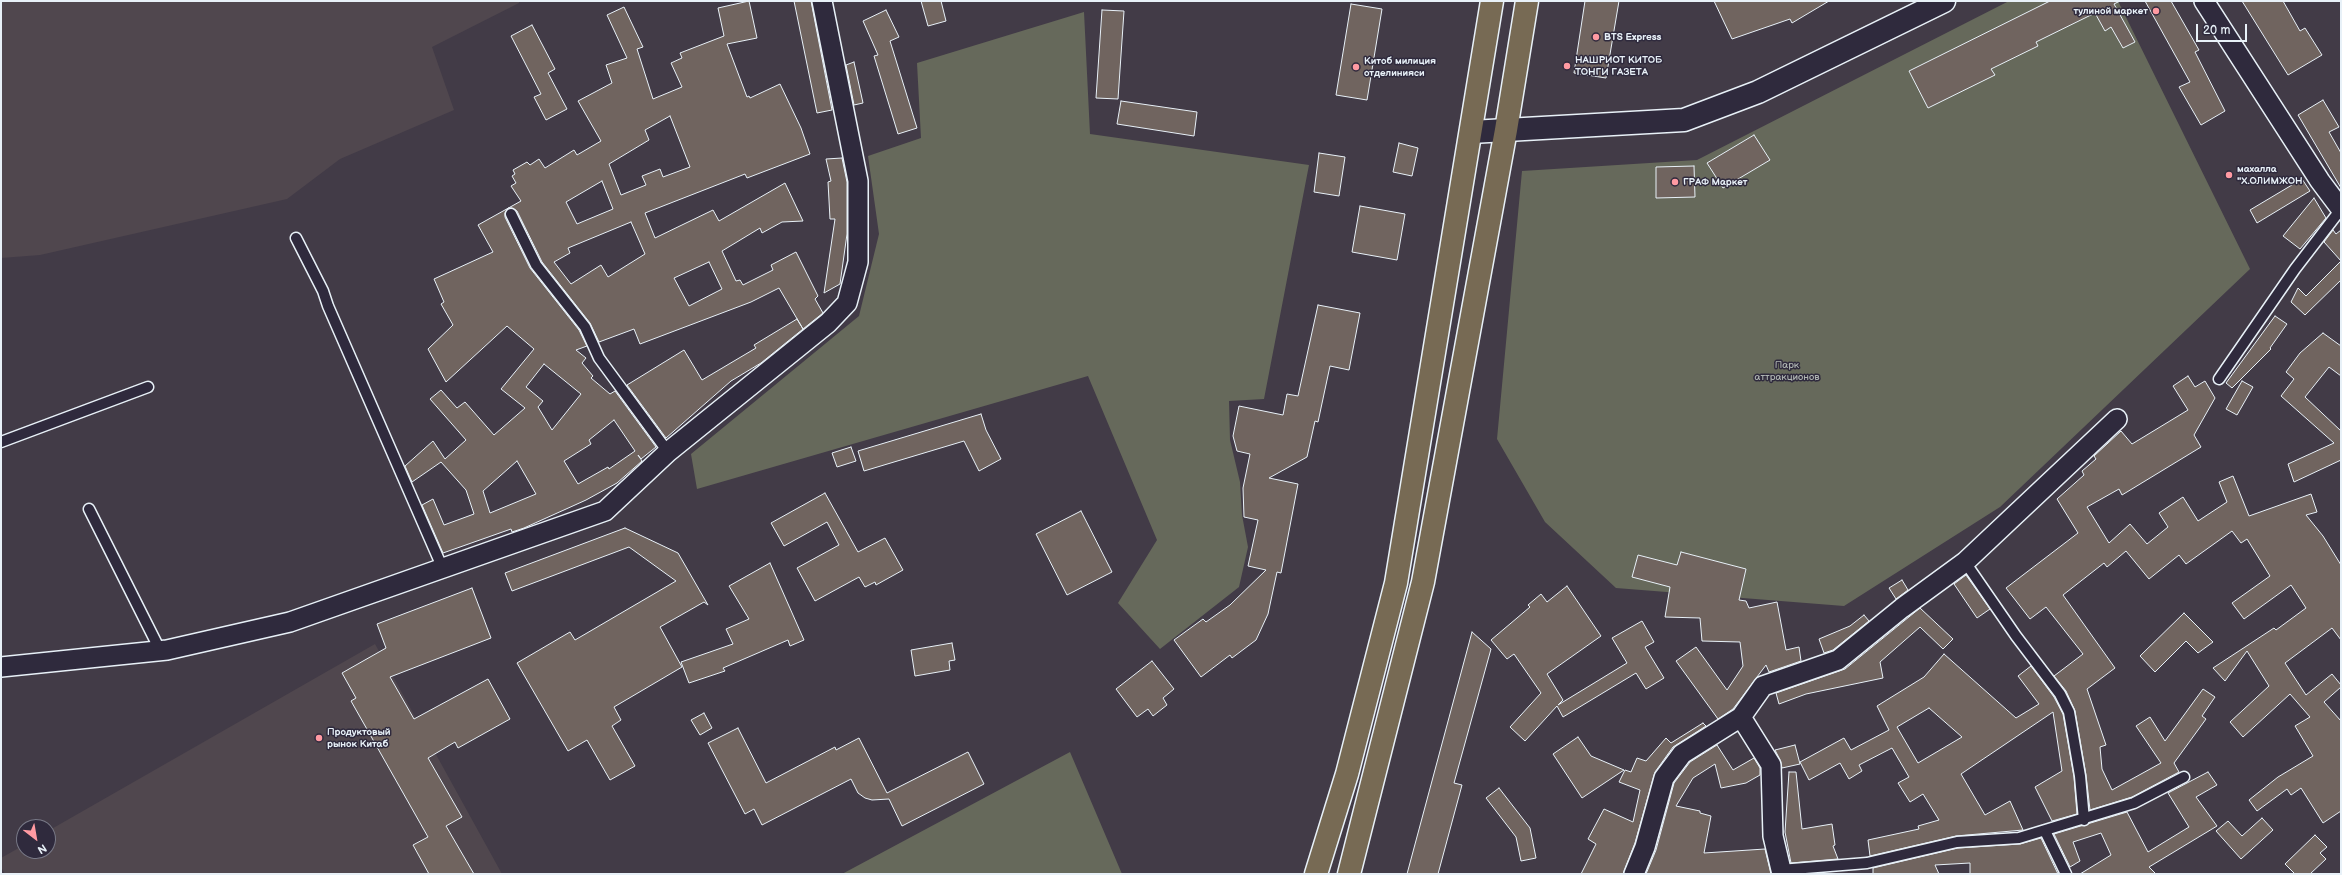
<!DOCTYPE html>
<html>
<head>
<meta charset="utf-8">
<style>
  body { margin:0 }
  #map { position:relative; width:2342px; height:875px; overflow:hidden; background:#423b47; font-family:"Balsamiq Sans",sans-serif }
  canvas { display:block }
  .frame { position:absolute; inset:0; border:2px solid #e8f1f8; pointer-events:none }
  .north { position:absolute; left:16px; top:819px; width:40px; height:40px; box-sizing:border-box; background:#2f2a3d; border:1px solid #797a88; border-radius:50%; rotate:149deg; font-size:11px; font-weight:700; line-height:16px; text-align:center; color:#e8f1f8 }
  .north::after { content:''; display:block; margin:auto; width:14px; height:18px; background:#ff9aa2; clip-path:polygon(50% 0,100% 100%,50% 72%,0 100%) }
  .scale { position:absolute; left:2196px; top:24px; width:51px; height:18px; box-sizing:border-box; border:2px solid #e8f1f8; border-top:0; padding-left:5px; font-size:12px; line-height:14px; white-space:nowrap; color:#e8f1f8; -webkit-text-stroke:3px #2f2a3d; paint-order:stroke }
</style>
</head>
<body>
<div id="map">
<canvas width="2342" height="875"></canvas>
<div class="frame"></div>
<div class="north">N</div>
<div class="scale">20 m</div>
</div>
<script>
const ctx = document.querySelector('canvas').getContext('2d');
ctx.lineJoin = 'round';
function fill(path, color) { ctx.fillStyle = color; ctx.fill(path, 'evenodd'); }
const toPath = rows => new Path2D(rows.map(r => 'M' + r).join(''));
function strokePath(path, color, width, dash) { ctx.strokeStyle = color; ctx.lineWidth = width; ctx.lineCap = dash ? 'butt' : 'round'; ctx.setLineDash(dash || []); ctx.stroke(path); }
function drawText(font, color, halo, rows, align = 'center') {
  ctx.font = font + ' "Balsamiq Sans",sans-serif'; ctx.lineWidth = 3; ctx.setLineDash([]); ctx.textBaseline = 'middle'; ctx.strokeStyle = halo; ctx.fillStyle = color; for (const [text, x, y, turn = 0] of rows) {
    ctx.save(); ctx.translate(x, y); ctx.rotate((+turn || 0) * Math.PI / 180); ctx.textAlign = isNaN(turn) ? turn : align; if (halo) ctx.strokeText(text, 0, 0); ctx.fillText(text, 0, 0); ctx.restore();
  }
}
const built = toPath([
  [1,1,519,1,519,3,432,47,454,110,340,159,287,199,40,255,1,258],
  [375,644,502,874,5,874,1,867,1,858,24,845,24,851,48,851,48,831]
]);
const green = toPath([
  [2009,1,2118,1,2250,269,2000,507,1844,606,1616,588,1545,522,1497,439,1522,171,1697,160],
  [1084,12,1090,134,1309,165,1264,399,1229,401,1230,440,1240,482,1242,515,1248,547,1239,587,1160,649,1118,603,1157,540,1088,376,697,489,691,454,859,316,879,234,868,156,921,138,917,63],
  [1070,752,1122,874,842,874]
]);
const building = toPath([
  [749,1,757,38,727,44,747,97,749,96,750,98,780,84,801,128,810,154,747,178,745,174,645,213,655,238,713,210,719,221,785,183,803,221,782,222,762,233,760,228,722,251,736,281,740,280,743,285,773,270,771,265,796,252,818,296,815,299,823,313,803,329,779,288,751,302,640,344,634,329,599,342,590,323,542,262,517,211,512,208,508,208,505,213,505,217,530,268,579,330,587,346,576,350,586,358,582,363,593,376,591,378,610,394,615,391,656,447,641,459,638,455,642,461,617,483,586,500,524,528,512,532,511,529,443,553,422,505,433,499,444,525,474,514,466,490,441,462,412,482,405,466,433,441,445,459,466,440,430,399,441,390,457,408,465,402,494,435,525,408,501,389,534,349,507,326,446,382,428,349,453,325,441,304,444,302,434,279,493,252,478,225,521,201,511,186,516,183,512,176,515,174,513,170,527,162,530,165,539,159,545,168,574,150,577,155,601,141,578,101,612,83,606,65,627,58,607,15,624,7,643,47,637,49,653,99,682,87,671,63,682,58,680,53,724,36,718,8,749,1],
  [670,116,690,167,663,177,660,169,642,176,646,185,621,195,609,164,649,140,645,130,670,116],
  [602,181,613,209,577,224,566,202,602,181],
  [631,222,645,254,608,277,601,265,571,284,554,262,570,253,568,248,631,222],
  [709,262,722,289,689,306,674,278,709,262],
  [544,364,581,394,552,430,538,407,543,401,526,387,544,364],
  [614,420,635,451,609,469,608,467,578,484,564,461,591,444,589,440,614,420],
  [517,461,536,494,490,513,483,491,517,461],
  [794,1,811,1,832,110,817,113,794,1],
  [921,1,941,1,946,21,928,26,921,1],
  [1585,1,1619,1,1606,78,1574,73,1585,1],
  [1714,1,1829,1,1792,23,1790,19,1732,39,1714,1],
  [2050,1,2120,1,2114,4,2135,42,2123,48,2111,27,2105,31,2095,13,2036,42,2038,46,1991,69,1995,75,1928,108,1909,71,2050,1],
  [2145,1,2171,1,2199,50,2195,52,2225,111,2201,125,2179,87,2190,82,2145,1],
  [2242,1,2283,1,2300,31,2305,28,2322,55,2288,75,2242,1],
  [1351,4,1382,9,1367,100,1336,95,1351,4],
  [886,10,899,37,890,41,917,128,898,134,874,56,878,55,863,21,886,10],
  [1102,10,1124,11,1118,99,1096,98,1102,10],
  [532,25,555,69,548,73,567,109,546,120,534,97,541,94,511,36,532,25],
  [854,62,863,103,854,105,846,65,854,62],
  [2323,100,2339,127,2329,132,2341,153,2341,188,2298,115,2323,100],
  [1121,101,1197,112,1194,136,1117,124,1121,101],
  [1754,135,1770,160,1723,188,1707,163,1754,135],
  [1399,143,1418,148,1412,176,1393,172,1399,143],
  [1319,153,1345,157,1339,196,1314,192,1319,153],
  [842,158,847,182,847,234,840,284,824,293,835,219,830,219,828,182,831,181,826,159,842,158],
  [1694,166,1695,197,1656,198,1656,167,1694,166],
  [2302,179,2310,191,2257,223,2250,210,2302,179],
  [2314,198,2326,218,2300,249,2283,236,2314,198],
  [1360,206,1405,214,1397,260,1352,252,1360,206],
  [2333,230,2336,234,2341,230,2341,261,2324,242,2333,230],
  [2341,261,2341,280,2305,315,2291,302,2298,288,2306,296,2341,261],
  [1318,305,1360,313,1349,370,1330,366,1318,422,1315,421,1307,457,1269,478,1298,484,1281,573,1277,572,1268,614,1256,640,1232,658,1230,655,1201,677,1174,640,1203,619,1206,622,1230,605,1266,570,1248,566,1258,520,1244,517,1243,488,1250,454,1237,451,1233,436,1239,406,1283,415,1287,394,1298,396,1318,305],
  [2275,316,2287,324,2270,348,2271,349,2232,388,2226,383,2275,316],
  [797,319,803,329,761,363,731,381,666,438,627,385,684,350,702,380,756,348,754,345,797,319],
  [2323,333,2341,346,2341,376,2329,367,2305,397,2341,431,2341,460,2294,482,2288,464,2334,443,2281,396,2294,379,2286,372,2300,353,2323,333],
  [2188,376,2195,387,2205,381,2215,398,2194,435,2201,447,2122,495,2119,489,2087,507,2109,543,2130,524,2147,544,2168,527,2159,513,2183,497,2198,521,2227,502,2219,482,2233,476,2249,516,2311,494,2317,512,2306,515,2323,536,2341,565,2341,640,2332,628,2285,663,2306,695,2332,674,2341,685,2341,687,2324,702,2341,721,2341,811,2323,823,2301,788,2291,795,2287,789,2257,811,2249,800,2278,777,2313,756,2295,726,2310,717,2290,694,2243,737,2230,722,2269,686,2247,651,2225,681,2213,668,2274,628,2276,630,2306,608,2291,585,2244,619,2232,603,2270,576,2247,539,2241,543,2232,531,2186,564,2179,555,2149,579,2126,551,2107,567,2104,563,2063,595,2115,668,2087,689,2106,745,2100,747,2102,769,2112,790,2161,763,2136,726,2150,717,2165,741,2203,689,2215,697,2202,716,2206,719,2174,763,2179,772,2132,797,2090,810,2086,775,2075,711,2066,691,2054,676,2083,654,2046,607,2030,619,2006,588,2078,533,2057,499,2084,475,2082,471,2096,459,2094,456,2121,431,2132,444,2188,410,2173,386,2188,376],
  [2242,381,2253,387,2237,415,2226,409,2242,381],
  [981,414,986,430,1001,459,979,471,964,441,864,471,858,451,981,414],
  [851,447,856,461,837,467,832,453,851,447],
  [825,493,858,552,885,538,903,570,876,585,875,582,865,587,859,577,815,601,797,568,839,545,827,522,784,546,771,523,825,493],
  [1081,511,1112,572,1067,595,1036,534,1081,511],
  [625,528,678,553,708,605,704,602,660,627,682,667,614,707,621,720,612,726,635,766,610,780,587,740,568,751,517,663,570,632,575,640,676,581,629,547,512,591,505,573,625,528],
  [1681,552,1746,569,1739,600,1746,601,1749,608,1777,602,1786,650,1799,647,1801,661,1769,672,1766,665,1733,709,1718,719,1676,661,1696,647,1727,690,1743,666,1740,642,1702,641,1700,618,1665,617,1670,587,1632,577,1638,555,1677,565,1681,552],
  [770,563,804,640,790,646,788,640,723,668,725,671,689,683,681,662,733,644,726,629,749,619,729,586,770,563],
  [1966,575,1990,609,1977,618,1954,584,1966,575],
  [1902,580,1908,590,1896,599,1889,588,1902,580],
  [1567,586,1601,636,1547,674,1563,700,1558,705,1627,663,1612,638,1642,621,1654,642,1645,647,1664,678,1646,689,1636,673,1563,717,1557,706,1525,741,1510,727,1541,693,1514,654,1507,659,1491,640,1530,607,1528,605,1541,594,1547,602,1567,586],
  [472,588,491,638,390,677,414,719,488,679,510,719,458,748,455,742,428,758,462,817,446,826,474,874,429,874,413,845,428,837,351,701,356,698,342,673,386,648,377,624,472,588],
  [1920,608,1953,639,1943,649,1920,627,1880,662,1883,678,1806,694,1779,704,1776,693,1845,669,1920,608],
  [2184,613,2213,642,2198,653,2186,641,2155,672,2140,656,2184,613],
  [1864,615,1869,621,1833,650,1824,653,1819,639,1850,626,1864,615],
  [1472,632,1491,649,1454,783,1462,785,1438,874,1407,874,1472,632],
  [952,643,955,660,949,661,950,670,915,676,911,650,952,643],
  [1944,654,2016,718,2039,704,2018,676,2031,666,2054,697,2063,714,2074,777,2077,814,2052,821,2035,787,2062,771,2053,712,1961,774,1985,815,2010,801,2023,830,1956,836,1870,856,1868,840,1919,829,1918,826,1939,820,1923,794,1910,802,1898,783,1909,777,1892,748,1859,765,1862,771,1849,779,1840,763,1809,780,1800,762,1844,738,1851,750,1889,730,1877,706,1924,677,1944,654],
  [1929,708,1962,737,1918,763,1897,727,1929,708],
  [1152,661,1174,689,1163,698,1167,705,1153,716,1148,709,1137,717,1116,689,1152,661],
  [704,713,712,728,700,735,691,720,704,713],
  [1703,723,1706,726,1673,747,1655,772,1635,843,1623,874,1581,874,1596,844,1588,839,1604,809,1633,822,1640,790,1619,782,1625,770,1631,772,1637,758,1646,761,1666,738,1671,743,1703,723],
  [738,728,766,783,835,747,836,750,859,738,887,793,968,752,984,784,902,826,889,799,872,800,865,798,858,793,851,779,762,825,754,809,745,814,708,743,738,728],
  [1578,737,1591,756,1624,770,1582,798,1553,754,1578,737],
  [1717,745,1733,770,1754,758,1760,768,1760,775,1746,783,1721,788,1715,764,1693,778,1676,806,1700,811,1700,813,1711,816,1704,853,1765,849,1771,874,1646,874,1656,850,1674,783,1690,762,1717,745],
  [1795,745,1800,764,1782,768,1780,760,1775,750,1795,745],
  [1789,772,1796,772,1802,829,1832,824,1835,845,1833,846,1838,859,1791,863,1785,832,1789,772],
  [2208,772,2217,785,2196,797,2217,826,2149,867,2156,874,2080,874,2111,855,2101,833,2073,842,2080,861,2070,867,2054,834,2127,812,2148,852,2189,827,2168,793,2208,772],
  [1499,788,1530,828,1536,858,1521,861,1516,837,1486,798,1499,788],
  [2262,818,2273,830,2241,859,2216,831,2228,821,2242,836,2262,818],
  [2315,835,2327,847,2320,853,2326,859,2310,874,2295,874,2285,864,2315,835],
  [2041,838,2058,874,1970,874,1970,863,1935,865,1939,874,1873,874,1873,868,1958,848,2020,844,2041,838]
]);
const service = toPath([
  [511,214,536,265,585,327,599,358,668,452],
  [296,238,323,291,328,306,443,569],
  [2219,379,2295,269,2341,209],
  [1,442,148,387],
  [89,509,160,650],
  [1965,562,2016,636,2060,694,2069,712,2080,776,2084,820],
  [2045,831,2066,874],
  [1780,870,1867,863,1957,842,2019,838,2134,803,2184,777]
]);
const minor = toPath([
  [2204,1,2320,181,2341,209],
  [1,667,167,650,290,622,605,511,668,452,828,323,847,303,858,262,858,181,822,1],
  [1741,717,1771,765,1773,836,1782,874],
  [1634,874,1645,847,1664,778,1682,754,1741,717,1763,686,1838,660,1902,608,1965,562,2117,419]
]);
const tertiary = toPath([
  [1471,132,1684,120,1758,92,1944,1]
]);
const primary = toPath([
  [1316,874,1347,774,1396,583,1492,1],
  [1349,874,1423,582,1506,130,1527,1]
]);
const markers = [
  [2156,11,4,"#ff9aa2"],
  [1596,37,4,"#ff9aa2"],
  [1567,66,4,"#ff9aa2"],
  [1356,67,4,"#ff9aa2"],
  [2229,175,4,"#ff9aa2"],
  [1675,182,4,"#ff9aa2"],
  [319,738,4,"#ff9aa2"]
];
const poiNames = [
  ["тулиной маркет",2148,11,"right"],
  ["BTS Express",1604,37],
  ["НАШРИОТ КИТОБ",1575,60],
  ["ТОНГИ ГАЗЕТА",1575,72],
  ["Китоб милиция",1364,61],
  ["отделинияси",1364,73],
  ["махалла",2237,169],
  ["\"Х.ОЛИМЖОН",2237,181],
  ["ГРАФ Маркет",1683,182],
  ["Продуктовый",327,732],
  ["рынок Китаб",327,744]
];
const parkNames = [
  ["Парк",1787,365],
  ["аттракционов",1787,377]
];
fill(built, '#50474e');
fill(green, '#66695b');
fill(building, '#70645f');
strokePath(building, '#e8f1f8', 1);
strokePath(service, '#e8f1f8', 13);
strokePath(minor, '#e8f1f8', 22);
strokePath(tertiary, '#e8f1f8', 25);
strokePath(primary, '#e8f1f8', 25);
strokePath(service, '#2f2a3d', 10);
strokePath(minor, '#2f2a3d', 19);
strokePath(tertiary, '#2f2a3d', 22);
strokePath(primary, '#776a54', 22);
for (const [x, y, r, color] of markers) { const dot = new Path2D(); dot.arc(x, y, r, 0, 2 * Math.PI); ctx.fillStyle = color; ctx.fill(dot); strokePath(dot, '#2f2a3d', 1.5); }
drawText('bold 10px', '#e8f1f8', '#2f2a3d', poiNames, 'left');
drawText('10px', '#aeb4b1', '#2f2a3d', parkNames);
</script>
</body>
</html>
